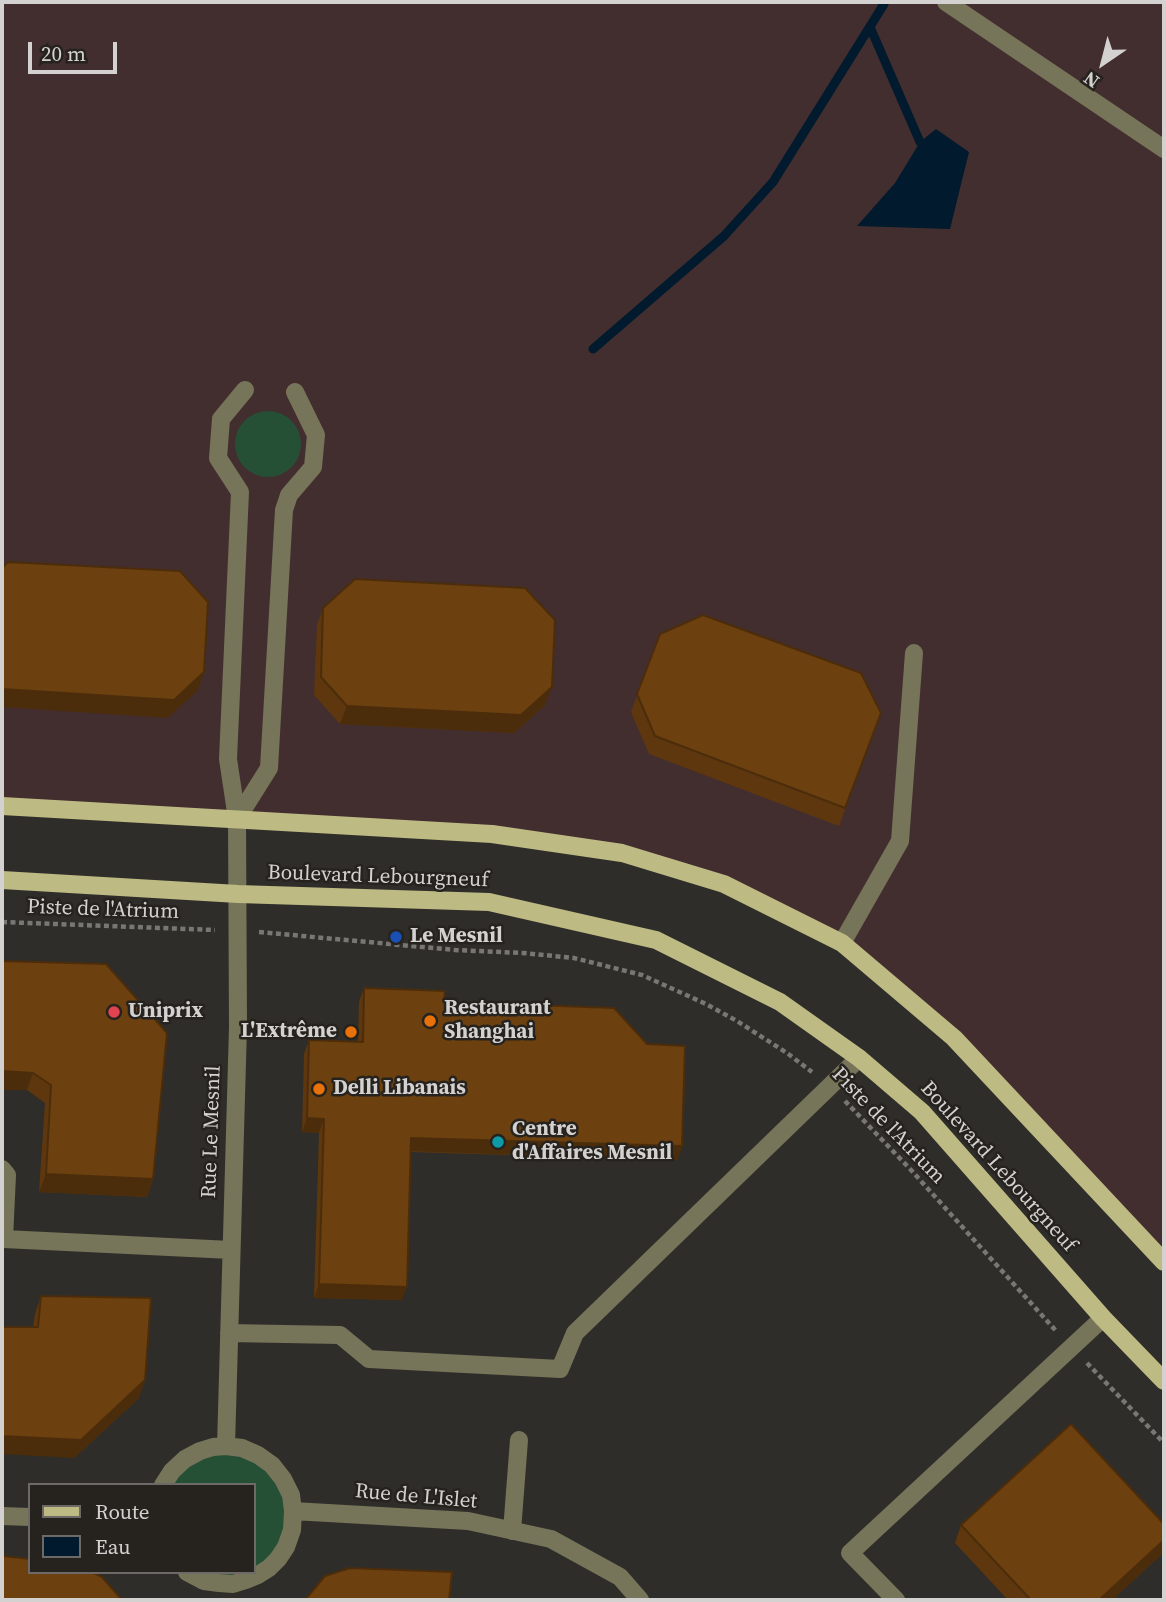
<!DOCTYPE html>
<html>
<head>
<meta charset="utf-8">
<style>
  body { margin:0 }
  #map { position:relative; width:1166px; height:1602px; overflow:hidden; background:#2f2d29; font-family:"Source Serif 4",serif }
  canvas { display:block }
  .frame { position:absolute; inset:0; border:4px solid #d4d2d0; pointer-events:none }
  .legend { position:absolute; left:28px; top:1483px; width:228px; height:91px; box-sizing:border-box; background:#26231f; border:2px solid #6c6966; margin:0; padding:9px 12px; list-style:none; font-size:21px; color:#d4d2d0 }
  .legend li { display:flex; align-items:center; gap:14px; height:35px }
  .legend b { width:35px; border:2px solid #6c6966 }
  .north { position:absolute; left:1068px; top:28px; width:70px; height:70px; -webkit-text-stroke:5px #26231f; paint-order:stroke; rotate:215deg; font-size:19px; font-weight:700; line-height:28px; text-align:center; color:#d4d2d0 }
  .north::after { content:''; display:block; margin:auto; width:24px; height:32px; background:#d4d2d0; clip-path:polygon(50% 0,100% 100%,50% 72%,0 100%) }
  .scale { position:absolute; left:28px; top:42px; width:89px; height:32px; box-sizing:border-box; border:4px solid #d4d2d0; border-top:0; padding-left:9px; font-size:21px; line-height:24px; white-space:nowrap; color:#d4d2d0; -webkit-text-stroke:5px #26231f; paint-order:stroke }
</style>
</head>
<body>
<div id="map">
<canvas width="1166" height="1602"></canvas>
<div class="frame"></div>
<ul class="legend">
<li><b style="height:9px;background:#beba83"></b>Route</li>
<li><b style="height:19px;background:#011a2e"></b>Eau</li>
</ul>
<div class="north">N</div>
<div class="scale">20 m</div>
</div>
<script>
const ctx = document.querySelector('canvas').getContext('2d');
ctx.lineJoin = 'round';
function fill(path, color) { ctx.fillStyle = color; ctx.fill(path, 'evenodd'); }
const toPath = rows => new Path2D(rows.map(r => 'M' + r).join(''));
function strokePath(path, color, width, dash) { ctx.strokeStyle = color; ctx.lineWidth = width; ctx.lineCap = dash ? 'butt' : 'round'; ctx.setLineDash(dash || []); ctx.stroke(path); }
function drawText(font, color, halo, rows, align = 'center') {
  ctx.font = font + ' "Source Serif 4",serif'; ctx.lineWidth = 5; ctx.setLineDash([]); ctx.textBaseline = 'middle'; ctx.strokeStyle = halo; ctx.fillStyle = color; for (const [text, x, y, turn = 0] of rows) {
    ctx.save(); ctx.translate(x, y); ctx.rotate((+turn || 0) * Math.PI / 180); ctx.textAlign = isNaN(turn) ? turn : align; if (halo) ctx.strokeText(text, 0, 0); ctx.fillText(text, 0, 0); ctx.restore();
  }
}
const industrial = toPath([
  [2,2,1164,2,1164,1262,954,1038,842,943,724,884,492,834,2,810]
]);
const green = toPath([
  '235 444a33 33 0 1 1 66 0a33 33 0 1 1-66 0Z',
  [242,1448,291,1495,286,1547,246,1580,187,1572,254,1572,254,1485,163,1485,185,1459]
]);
const water = toPath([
  [936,129,969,152,950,229,857,226,895,183,920,142]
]);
const stream = toPath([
  [870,27,920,142],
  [593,349,724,236,773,182,884,4]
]);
const path = toPath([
  [2,922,215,930],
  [259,932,455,950,523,953,574,958,642,975,706,1004,737,1021,787,1053,812,1072],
  [845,1101,911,1170,1057,1332],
  [1087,1363,1164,1443]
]);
const minor = toPath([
  [946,2,1164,149],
  [237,819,269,768,284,510,289,495,313,467,316,435,295,392],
  [842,943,900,841,914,653],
  [2,1169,7,1175,4,1239,231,1250],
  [229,1333,340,1335,369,1359,560,1369,575,1333,859,1058],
  [226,1446,238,1027,237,819,228,759,240,492,218,458,221,419,245,390],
  [163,1485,172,1471,185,1459,200,1451,213,1447,226,1446,242,1448,258,1455,272,1465,283,1479,291,1495,293,1511,292,1530,286,1547,278,1559,269,1568,258,1575,246,1580,233,1584,219,1583,204,1581,187,1572],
  [293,1511,468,1521,551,1539,620,1577,640,1600],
  [2,1516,30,1517],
  [512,1531,519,1440],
  [896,1600,850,1553,1103,1318]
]);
const major = toPath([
  [2,806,492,834,622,853,724,884,842,943,954,1038,1164,1262],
  [2,880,238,894,489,902,656,940,780,1002,859,1058,922,1112,1103,1318,1164,1381]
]);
const wall = toPath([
  [323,608,545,705,514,733,340,724,314,695,317,625],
  [660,634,881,713,839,826,649,754,631,712],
  [106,964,153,1179,147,1197,39,1192,45,1103,27,1090,2,1090],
  [364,988,444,1002,682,1146,677,1160,411,1152,402,1300,314,1298,319,1133,302,1132,304,1054,309,1040,358,1042,359,1002],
  [41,1296,139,1398,74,1458,33,1327,35,1314],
  [1164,1524,1164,1552,1112,1600,1008,1600,955,1543,961,1525]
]);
const shadedWall = toPath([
  [204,672,198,690,168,718,2,707,2,689],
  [552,687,545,705,514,733,340,724,347,706],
  [2,1071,33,1073,27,1090,2,1090],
  [307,1118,324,1119,319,1133,302,1132],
  [411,1138,682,1146,677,1160,406,1151],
  [46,1174,153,1179,147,1197,39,1192],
  [319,1284,407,1287,402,1300,314,1298],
  [145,1380,139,1398,74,1458,2,1454,2,1436],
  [1164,1540,1164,1552,1112,1600,1099,1600]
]);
const building = toPath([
  [8,562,180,571,208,602,204,672,174,700,2,689,2,568,8,562],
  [355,579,525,588,555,620,552,687,521,715,347,706,321,677,323,608,355,579],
  [703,615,861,673,881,713,845,808,655,736,637,694,660,634,703,615],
  [2,961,106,964,167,1033,153,1179,46,1174,51,1085,33,1073,2,1071,2,961],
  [364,988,445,991,444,1002,614,1008,647,1044,685,1046,682,1146,411,1138,407,1287,319,1284,324,1119,307,1118,309,1040,363,1042,364,988],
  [41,1296,151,1298,145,1380,81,1440,2,1436,2,1327,38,1327,41,1296],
  [1071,1424,1164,1524,1164,1540,1099,1600,1031,1600,961,1525,1071,1424],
  [2,1556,30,1559,30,1572,92,1572,102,1577,122,1600,2,1600,2,1556],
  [350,1568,452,1572,449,1600,305,1600,325,1576,350,1568]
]);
const markers = [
  [396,937,7,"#1a4fb4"],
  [114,1012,7,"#e0444e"],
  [430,1021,7,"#e8710a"],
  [351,1032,7,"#e8710a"],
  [319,1089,7,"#e8710a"],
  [498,1142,7,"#0f9aa8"]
];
const streetNames = [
  ["Boulevard Lebourgneuf",378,877,2],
  ["Piste de l'Atrium",103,910,2],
  ["Piste de l'Atrium",888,1126,46],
  ["Rue Le Mesnil",212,1132,-88],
  ["Boulevard Lebourgneuf",998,1167,48],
  ["Rue de L'Islet",416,1497,5]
];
const poiNames = [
  ["Le Mesnil",410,937],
  ["Restaurant",444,1009],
  ["Shanghai",444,1033],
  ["Uniprix",128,1012],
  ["L'Extrême",337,1032,"right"],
  ["Delli Libanais",333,1089],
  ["Centre",512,1130],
  ["d'Affaires Mesnil",512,1154]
];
fill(industrial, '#432e2f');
fill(green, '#255036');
fill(water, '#011a2e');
strokePath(stream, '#011a2e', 9);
strokePath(path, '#797774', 4.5, [5, 3.5]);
strokePath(minor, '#767459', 18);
strokePath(major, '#beba83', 18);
fill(wall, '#5e370e');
fill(shadedWall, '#4c2d0b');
fill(building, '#6d4010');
strokePath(building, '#4c2d0b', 2);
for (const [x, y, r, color] of markers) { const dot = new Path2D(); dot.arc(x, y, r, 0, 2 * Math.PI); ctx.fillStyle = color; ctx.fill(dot); strokePath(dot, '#26231f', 2.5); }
drawText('21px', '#d4d2d0', '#26231f', streetNames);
drawText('bold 21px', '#d4d2d0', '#26231f', poiNames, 'left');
</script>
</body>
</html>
